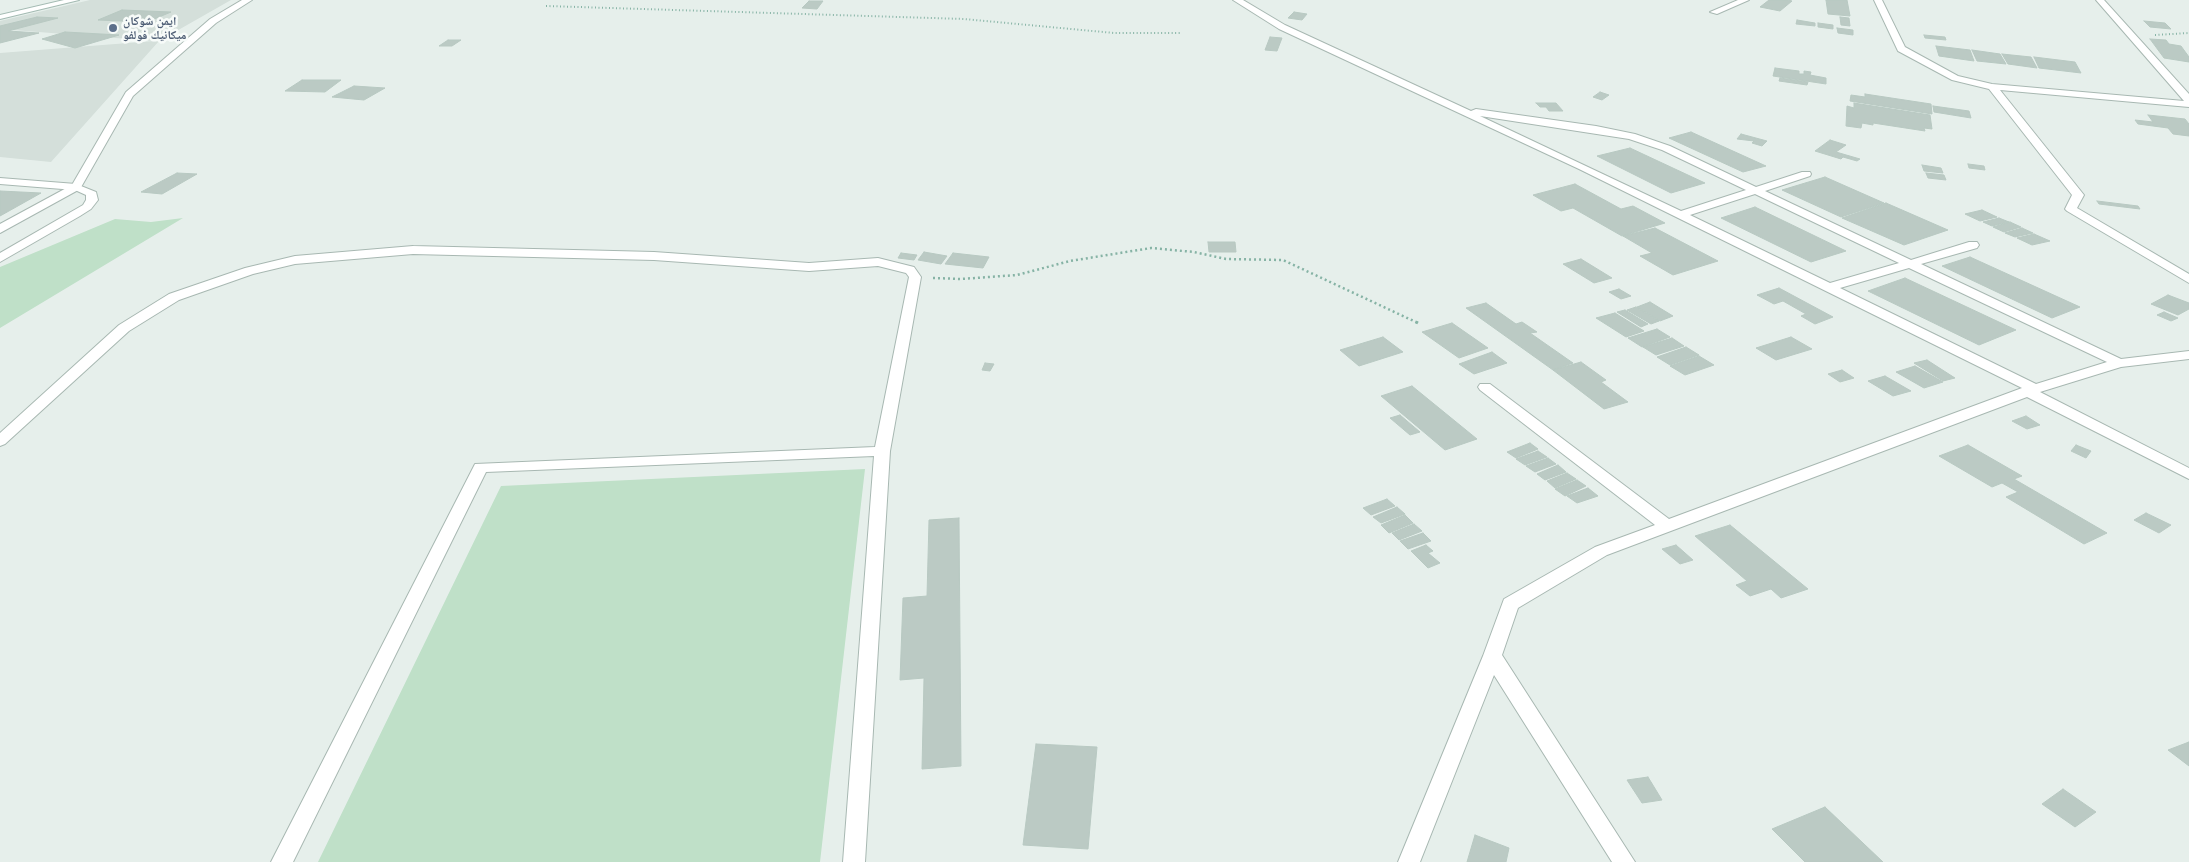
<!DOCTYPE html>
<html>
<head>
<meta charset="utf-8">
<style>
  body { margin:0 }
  canvas { display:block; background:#e6efeb }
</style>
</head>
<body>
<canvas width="2189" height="862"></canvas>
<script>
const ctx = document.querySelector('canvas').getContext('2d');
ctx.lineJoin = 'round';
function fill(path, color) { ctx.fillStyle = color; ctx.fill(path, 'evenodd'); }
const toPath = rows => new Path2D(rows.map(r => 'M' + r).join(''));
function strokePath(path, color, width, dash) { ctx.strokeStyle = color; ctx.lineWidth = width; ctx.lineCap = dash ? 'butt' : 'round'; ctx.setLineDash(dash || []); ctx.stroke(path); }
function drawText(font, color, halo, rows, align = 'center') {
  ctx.font = font + ' "Work Sans","Noto Naskh Arabic",sans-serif'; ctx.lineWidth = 5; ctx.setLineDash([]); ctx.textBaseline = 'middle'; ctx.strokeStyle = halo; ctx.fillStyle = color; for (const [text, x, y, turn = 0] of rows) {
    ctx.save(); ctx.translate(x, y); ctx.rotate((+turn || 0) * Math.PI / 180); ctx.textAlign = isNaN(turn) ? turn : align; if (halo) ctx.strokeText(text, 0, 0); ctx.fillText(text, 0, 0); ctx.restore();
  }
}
const built = toPath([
  [90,0,231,0,159,41,51,162,0,157,0,53,154,41,0,29,0,21]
]);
const green = toPath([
  [183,218,0,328,0,267,115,219,151,222],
  [865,469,820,862,318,862,501,486]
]);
const building = toPath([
  [1769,0,1788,0,1792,1,1780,11,1760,7,1769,0],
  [1826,0,1847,0,1850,16,1828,14,1826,0],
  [809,1,823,1,817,9,802,8,809,1],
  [122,10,171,12,147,22,98,20,122,10],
  [1294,12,1307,14,1302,20,1288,18,1294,12],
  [37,17,58,18,8,31,39,33,0,43,0,26,37,17],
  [1840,17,1849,18,1850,26,1841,25,1840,17],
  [1797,20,1815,23,1815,26,1796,24,1797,20],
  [2144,21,2165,23,2171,29,2150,27,2144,21],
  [1818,23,1833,25,1833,29,1818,27,1818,23],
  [1837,28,1853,30,1853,35,1838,33,1837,28],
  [65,32,119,35,75,48,42,39,65,32],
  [1924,35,1945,37,1946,40,1925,38,1924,35],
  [1270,37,1282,38,1277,51,1265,50,1270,37],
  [2150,39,2166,40,2169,44,2181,46,2189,57,2189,62,2164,58,2150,39],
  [448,40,461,40,452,46,439,46,448,40],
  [1936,46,1970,50,1974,61,1939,56,1936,46],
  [1972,50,2000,54,2006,64,1977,61,1972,50],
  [2002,54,2031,57,2037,68,2008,64,2002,54],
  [2034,57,2075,62,2081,73,2039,68,2034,57],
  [1775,68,1799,71,1799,74,1804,74,1804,71,1811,72,1810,75,1826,78,1826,84,1773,76,1775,68],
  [1780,78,1808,82,1807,85,1779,81,1780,78],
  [302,80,341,80,325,92,285,91,302,80],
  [354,86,385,88,364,100,332,97,354,86],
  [1600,92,1609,95,1602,100,1593,97,1600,92],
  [1865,94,1931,104,1932,114,1850,101,1851,95,1865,97,1865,94],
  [1536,103,1556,103,1563,111,1549,111,1546,107,1540,107,1536,103],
  [1854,103,1930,115,1932,129,1924,128,1925,131,1873,123,1873,125,1862,123,1861,128,1846,126,1847,106,1854,108,1854,103],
  [1933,106,1969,111,1971,118,1934,112,1933,106],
  [2148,115,2185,119,2189,124,2189,136,2173,134,2168,128,2138,124,2135,120,2153,122,2148,115],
  [1691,132,1766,166,1743,172,1669,138,1691,132],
  [1741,134,1767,141,1762,146,1752,143,1754,141,1737,139,1741,134],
  [1830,140,1846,145,1836,152,1860,159,1857,161,1843,157,1841,159,1815,151,1830,140],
  [1630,148,1705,183,1671,193,1597,156,1630,148],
  [1968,164,1984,166,1985,170,1969,168,1968,164],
  [1922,165,1941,168,1943,173,1924,171,1922,165],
  [177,173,197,174,162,194,141,192,177,173],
  [1926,173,1944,175,1946,180,1928,178,1926,173],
  [1825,177,1884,203,1841,217,1782,190,1825,177],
  [1575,184,1621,209,1633,206,1665,223,1622,236,1573,208,1561,211,1533,195,1575,184],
  [0,191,41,193,0,216,0,191],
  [2097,201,2138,206,2140,209,2099,204,2097,201],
  [1886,203,1948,230,1904,245,1842,218,1886,203],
  [1755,207,1846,251,1811,262,1721,218,1755,207],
  [1982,210,1997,217,1980,221,1965,214,1982,210],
  [1999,218,2009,222,1992,226,1983,222,1999,218],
  [2010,222,2021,227,2004,232,1993,227,2010,222],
  [1655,228,1718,261,1673,275,1640,256,1652,253,1623,236,1655,228],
  [2022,228,2033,233,2015,237,2005,233,2022,228],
  [2034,234,2050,241,2032,245,2017,238,2034,234],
  [1208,242,1235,242,1236,252,1209,252,1208,242],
  [924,252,947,256,941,264,918,260,924,252],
  [901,253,917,255,914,260,898,258,901,253],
  [953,253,989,257,983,268,945,264,953,253],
  [1970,257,2080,307,2052,318,1942,266,1970,257],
  [1581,259,1612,278,1594,283,1563,264,1581,259],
  [1905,278,2016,330,1979,345,1868,291,1905,278],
  [1779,288,1833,317,1815,324,1801,316,1806,314,1783,301,1774,304,1757,295,1779,288],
  [1619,289,1631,296,1621,299,1609,292,1619,289],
  [2168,295,2189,303,2189,309,2178,315,2151,304,2168,295],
  [1650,302,1673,316,1660,321,1637,307,1650,302],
  [1486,303,1516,324,1522,322,1537,332,1530,333,1573,363,1553,370,1466,308,1486,303],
  [1636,307,1659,321,1651,324,1627,310,1636,307],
  [1625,310,1648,324,1641,327,1617,312,1625,310],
  [2164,312,2178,318,2171,321,2157,315,2164,312],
  [1615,313,1644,331,1626,337,1596,318,1615,313],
  [1452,323,1488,348,1459,358,1422,332,1452,323],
  [1657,329,1670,337,1642,347,1628,338,1657,329],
  [1383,337,1403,352,1359,366,1340,350,1383,337],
  [1791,337,1812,349,1776,360,1756,348,1791,337],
  [1672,338,1684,346,1656,355,1643,347,1672,338],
  [1686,347,1699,355,1670,365,1657,357,1686,347],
  [1492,352,1507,363,1474,374,1459,364,1492,352],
  [1699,356,1714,365,1685,375,1670,366,1699,356],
  [1927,360,1955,378,1943,381,1914,363,1927,360],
  [1581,362,1606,380,1601,382,1628,402,1604,409,1553,370,1581,362],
  [985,363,994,364,990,371,982,370,985,363],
  [1915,366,1943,382,1924,388,1896,372,1915,366],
  [1842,370,1854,378,1840,382,1828,374,1842,370],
  [1885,376,1911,391,1893,396,1868,381,1885,376],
  [1412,386,1477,439,1445,450,1381,396,1412,386],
  [1400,415,1420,432,1410,435,1390,418,1400,415],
  [2026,416,2040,425,2027,429,2012,421,2026,416],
  [1530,443,1538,449,1516,458,1507,452,1530,443],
  [1968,445,2022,476,2014,479,2107,533,2084,544,2006,497,2018,492,2002,483,1992,487,1939,456,1968,445],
  [2076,445,2091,451,2086,458,2071,451,2076,445],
  [1538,451,1547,457,1525,465,1516,459,1538,451],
  [1548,458,1556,464,1535,472,1526,466,1548,458],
  [1558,465,1566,472,1545,480,1537,474,1558,465],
  [1567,473,1576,479,1555,488,1547,481,1567,473],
  [1577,480,1586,486,1565,496,1555,489,1577,480],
  [1588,488,1598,496,1577,503,1567,496,1588,488],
  [1387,499,1395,506,1371,515,1363,508,1387,499],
  [1397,507,1405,514,1381,523,1373,517,1397,507],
  [2146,513,2171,525,2159,533,2134,520,2146,513],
  [1405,515,1413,523,1389,533,1381,525,1405,515],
  [959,518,961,766,922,769,924,678,900,680,903,598,927,596,929,520,959,518],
  [1414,524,1422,531,1399,540,1392,533,1414,524],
  [1730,525,1808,589,1781,598,1771,589,1750,596,1736,585,1747,581,1695,536,1730,525],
  [1423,533,1431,541,1408,549,1400,541,1423,533],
  [1426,545,1433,551,1428,553,1440,563,1428,568,1411,551,1426,545],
  [1676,545,1693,560,1680,564,1662,549,1676,545],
  [2189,742,2189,766,2168,750,2189,742],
  [1036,744,1097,747,1088,849,1023,845,1036,744],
  [1648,777,1662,800,1642,803,1627,780,1648,777],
  [2063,789,2096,812,2075,827,2042,804,2063,789],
  [1825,807,1883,862,1805,862,1772,829,1825,807],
  [1475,835,1509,848,1506,862,1467,862,1475,835]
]);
const pathFar2 = toPath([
  [546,6,964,19,1114,33,1180,33],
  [2155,35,2189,33]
]);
const pathFar1 = toPath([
  [933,278,961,279,1017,275,1070,261,1151,248,1194,252,1226,259,1283,260,1418,323]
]);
const path = toPath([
  [1416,322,1418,323]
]);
const service = toPath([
  [242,0,252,0,216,23,133,96,80,189,0,233,0,224,72,185,126,92,210,19,242,0],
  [1233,0,1243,0,1285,25,1471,111,1476,109,1596,126,1635,134,1670,146,1756,187,1802,172,1810,172,1811,174,1810,176,1765,191,1911,260,1969,242,1977,242,1979,245,1977,248,1921,264,2121,359,2189,351,2189,359,2121,367,2040,392,2189,468,2189,479,2027,397,1607,555,1518,608,1502,655,1635,862,1612,862,1494,675,1420,862,1398,862,1483,656,1504,599,1595,547,1655,525,1480,390,1478,387,1480,384,1490,384,1669,519,2022,388,1579,169,1279,29,1233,0],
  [1480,116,1629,139,1662,150,1746,190,1681,211,1480,116],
  [1755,194,1899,263,1830,283,1690,215,1755,194],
  [1909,268,2107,362,2036,384,1840,288,1909,268],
  [1738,0,1749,0,1717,14,1710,12,1738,0],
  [413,246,654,252,809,263,878,258,914,267,921,277,890,451,865,862,843,862,874,456,486,472,293,862,271,862,475,464,875,447,909,277,906,273,878,266,809,271,654,260,413,254,295,264,253,274,179,300,129,331,5,444,0,446,0,433,119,325,169,294,245,268,295,256,413,246]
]);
const minor = toPath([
  [1874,0,1882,0,1905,47,1958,76,1992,84,2184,101,2096,0,2104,0,2189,94,2189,107,2000,90,2084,195,2077,208,2189,274,2189,283,2067,211,2065,209,2072,195,1989,89,1952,80,1898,51,1874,0],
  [0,178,76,184,96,192,98,200,91,209,80,216,0,262,0,253,83,205,86,200,86,195,75,190,0,184,0,178]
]);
const secondary = toPath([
  [64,0,79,0,0,19,0,15,64,0]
]);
const markers = [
  [113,28,5,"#5c6f8a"]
];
const farServicenames = [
  ["ايمن شوكان",123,21],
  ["ميكانيك فولفو",123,35]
];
fill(built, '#d4dfda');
fill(green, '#bfe0c8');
fill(building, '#bbcac4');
strokePath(building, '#b8c9c2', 1);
strokePath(service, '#a8b8b2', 2);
strokePath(minor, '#a8b8b2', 2);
strokePath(secondary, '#a4bbb3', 2);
strokePath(pathFar2, '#86b3a5', 2, [1, 2.5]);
strokePath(pathFar1, '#86b3a5', 2.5, [2, 3]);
strokePath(path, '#86b3a5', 3, [2.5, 4]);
fill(service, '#fff');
fill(minor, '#fff');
fill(secondary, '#fff');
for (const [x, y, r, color] of markers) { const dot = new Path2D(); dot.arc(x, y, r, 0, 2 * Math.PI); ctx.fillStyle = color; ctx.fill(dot); strokePath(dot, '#f7fbf9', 2); }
drawText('bold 12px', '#4e5e75', '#f7fbf9', farServicenames, 'left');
</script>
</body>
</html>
